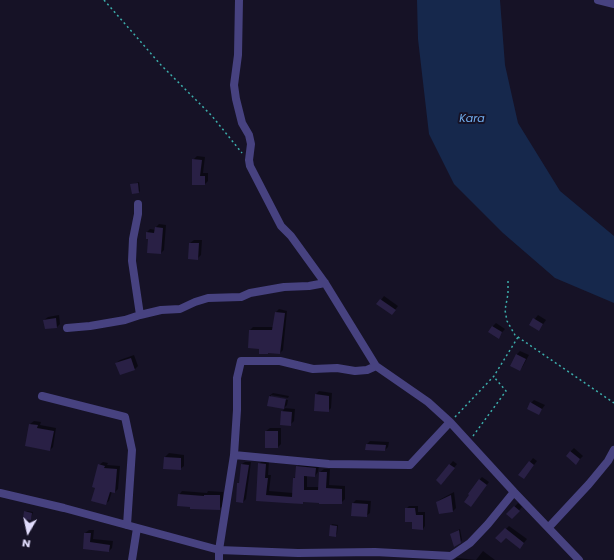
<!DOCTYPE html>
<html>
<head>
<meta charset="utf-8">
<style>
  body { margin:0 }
  #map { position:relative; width:614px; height:560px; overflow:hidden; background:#161226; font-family:Poppins,sans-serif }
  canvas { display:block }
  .north { position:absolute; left:8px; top:512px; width:40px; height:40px; -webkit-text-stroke:3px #161226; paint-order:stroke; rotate:189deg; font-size:11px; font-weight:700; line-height:16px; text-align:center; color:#e0dbfb }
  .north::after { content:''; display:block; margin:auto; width:14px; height:18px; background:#e0dbfb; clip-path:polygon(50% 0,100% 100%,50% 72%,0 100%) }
</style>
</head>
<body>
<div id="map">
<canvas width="614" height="560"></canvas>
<div class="north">N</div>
</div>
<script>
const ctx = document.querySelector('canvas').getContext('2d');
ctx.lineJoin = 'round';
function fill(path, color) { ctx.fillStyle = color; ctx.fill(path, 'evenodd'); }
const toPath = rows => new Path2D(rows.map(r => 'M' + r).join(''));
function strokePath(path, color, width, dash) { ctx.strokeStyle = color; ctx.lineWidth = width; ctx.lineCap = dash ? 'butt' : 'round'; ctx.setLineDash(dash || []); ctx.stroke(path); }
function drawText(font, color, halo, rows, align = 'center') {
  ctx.font = font + ' Poppins,sans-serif'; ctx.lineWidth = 4; ctx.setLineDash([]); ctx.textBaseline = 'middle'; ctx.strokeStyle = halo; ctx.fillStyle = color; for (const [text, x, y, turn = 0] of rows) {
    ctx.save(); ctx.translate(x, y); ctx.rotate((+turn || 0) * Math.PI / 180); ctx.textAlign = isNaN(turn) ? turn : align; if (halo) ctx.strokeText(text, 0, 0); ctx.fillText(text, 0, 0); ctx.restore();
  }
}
const water = toPath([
  [417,0,500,0,505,65,518,123,560,191,614,236,614,303,555,278,503,233,454,184,429,134,418,39]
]);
const shadow = toPath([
  [197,156,205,157,203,173,208,173,208,181,205,184,193,184,193,160],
  [139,182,140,191,139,192,132,185],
  [159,224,166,225,164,250,161,253,149,239,147,232,150,229,156,230,156,227],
  [194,240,202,240,201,255,197,259,190,243],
  [384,296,398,306,395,310,378,304],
  [279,309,287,311,283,350,280,353,260,348,250,330,253,327,273,327,276,312],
  [59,315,60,324,57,327,44,320,48,317],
  [538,315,546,320,539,330,530,325],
  [496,323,505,329,498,337,492,327],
  [520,351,529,355,523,366,520,370,511,365,517,354],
  [134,355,138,366,135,369,116,363,120,360],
  [319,391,332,393,331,408,328,411,316,394],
  [273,393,289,396,288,398,271,395,271,397,288,400,287,405,284,408,295,409,294,421,290,425,282,412,285,408,268,405,269,396],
  [534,400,545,405,539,413,531,403],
  [34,421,41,422,40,425,56,428,53,447,50,450,30,424],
  [270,428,281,428,281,444,278,447,266,431],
  [370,441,389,442,388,447,385,450,367,444],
  [574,448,583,456,579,460,570,452],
  [169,453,184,455,184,466,180,469,164,468,165,457],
  [533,458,537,461,527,474,530,462],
  [263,460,269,461,268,475,271,475,269,491,293,493,294,478,296,476,297,467,300,463,319,465,318,472,315,476,307,475,307,487,319,487,320,472,324,469,330,469,329,485,345,486,345,499,341,503,257,500,259,464],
  [453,461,457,464,445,480,437,480],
  [103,462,108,463,107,465,120,466,118,489,115,492,112,491,109,501,105,504,96,487,99,465],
  [245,462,251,462,246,499,243,502,238,484,240,481,242,464],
  [482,477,489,482,471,506,479,480],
  [182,491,207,493,208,491,223,492,223,506,219,509,179,495],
  [454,492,456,508,453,511,437,502,441,499],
  [356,500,371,501,370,513,366,516,353,503],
  [518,503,522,507,512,518,508,514],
  [409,506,418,506,418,512,425,512,425,526,423,529,413,521,406,509],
  [27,511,33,512,31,519,25,512],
  [332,524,338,525,337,534,336,535,331,526],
  [509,526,527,539,523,544,506,537,497,538],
  [460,529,462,540,460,542,451,534],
  [89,530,94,530,93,539,113,541,112,548,109,551,84,548,85,533],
  [483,551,495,560,455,560,457,558,476,560]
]);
const building = toPath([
  [192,159,202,160,200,176,205,176,205,185,192,185],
  [138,183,139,193,132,194,130,184],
  [155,227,163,228,161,254,147,253,148,239,146,239,146,232,154,233],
  [189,243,199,243,198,260,188,259],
  [380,299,396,310,392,315,376,304],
  [275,312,285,313,280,354,268,353,268,354,259,354,259,349,248,348,249,330,272,330],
  [56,318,57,328,45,329,43,320],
  [533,318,543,324,539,331,529,325],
  [492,326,502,332,499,339,488,332],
  [516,354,526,359,520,371,510,366],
  [131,358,135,370,120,375,115,363],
  [315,394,329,396,329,412,314,411],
  [269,396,286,399,284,409,267,406],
  [530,402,542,409,539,415,527,409],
  [281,411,292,412,291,426,280,425],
  [29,424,38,425,37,428,54,431,50,451,25,446],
  [265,431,278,431,278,448,265,448],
  [366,444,386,445,385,451,365,450],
  [570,451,580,459,576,465,566,456],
  [164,457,181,458,181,470,163,469],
  [529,461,534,465,524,479,518,475],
  [258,463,266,464,265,478,268,478,266,495,292,497,293,478,295,478,296,466,316,468,315,477,304,476,304,490,318,490,319,472,327,472,326,488,342,489,342,504,319,504,319,503,303,502,303,504,286,503,256,501],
  [98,464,105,466,104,468,117,469,115,493,110,492,106,505,91,501,95,488,92,487],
  [241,464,249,465,243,503,236,502,237,483,239,483],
  [449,464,455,468,441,485,436,480],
  [479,479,487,485,471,507,464,502,469,495,468,494],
  [178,494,204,496,204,495,220,495,220,510,190,509,190,507,177,506],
  [451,495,453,512,439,514,436,502],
  [352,503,368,504,367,517,351,516],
  [514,506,520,511,512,519,506,514],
  [405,508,415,508,416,515,423,515,423,530,412,529,412,522,405,522],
  [24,511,32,513,31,520,23,519],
  [330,525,337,526,336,537,329,536],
  [505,528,524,543,520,549,506,538,501,543,495,538],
  [459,530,461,543,454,547,450,534],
  [84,533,91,533,90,542,110,545,109,552,83,549]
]);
const path = toPath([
  [104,0,161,65,212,116,242,153],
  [508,281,508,294,505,310,507,321,515,335,614,403],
  [455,417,494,376,518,337],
  [473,436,506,391,494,377]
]);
const street = toPath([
  [239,0,238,55,234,85,236,99,242,123,249,135,251,144,249,160,250,166,281,226,291,236,325,283,376,366,428,402,450,422,514,492,579,560],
  [598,0,614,4],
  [138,204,138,214,133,239,132,261,140,315],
  [67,328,90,326,125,320,140,315,161,310,180,309,195,302,208,298,241,297,250,293,284,287,309,286,325,283],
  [42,396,125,417,132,450,127,525],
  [234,455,329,464,410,465,450,422],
  [0,493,64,508,219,550,298,553,375,552,451,556,470,543,488,524,514,492],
  [549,527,589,484,608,461,614,450],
  [132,560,137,528],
  [219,560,219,550,234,455,237,410,237,378,241,361,280,361,313,369,337,368,355,371,367,370,376,366]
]);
const waterNames = [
  ["Kara",472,119]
];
fill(water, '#16284c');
fill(shadow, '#0007');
fill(building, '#292045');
strokePath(path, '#3caeac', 1.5, [2, 3]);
strokePath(street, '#474280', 8);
drawText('italic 11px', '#73b0f1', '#161226', waterNames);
</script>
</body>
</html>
